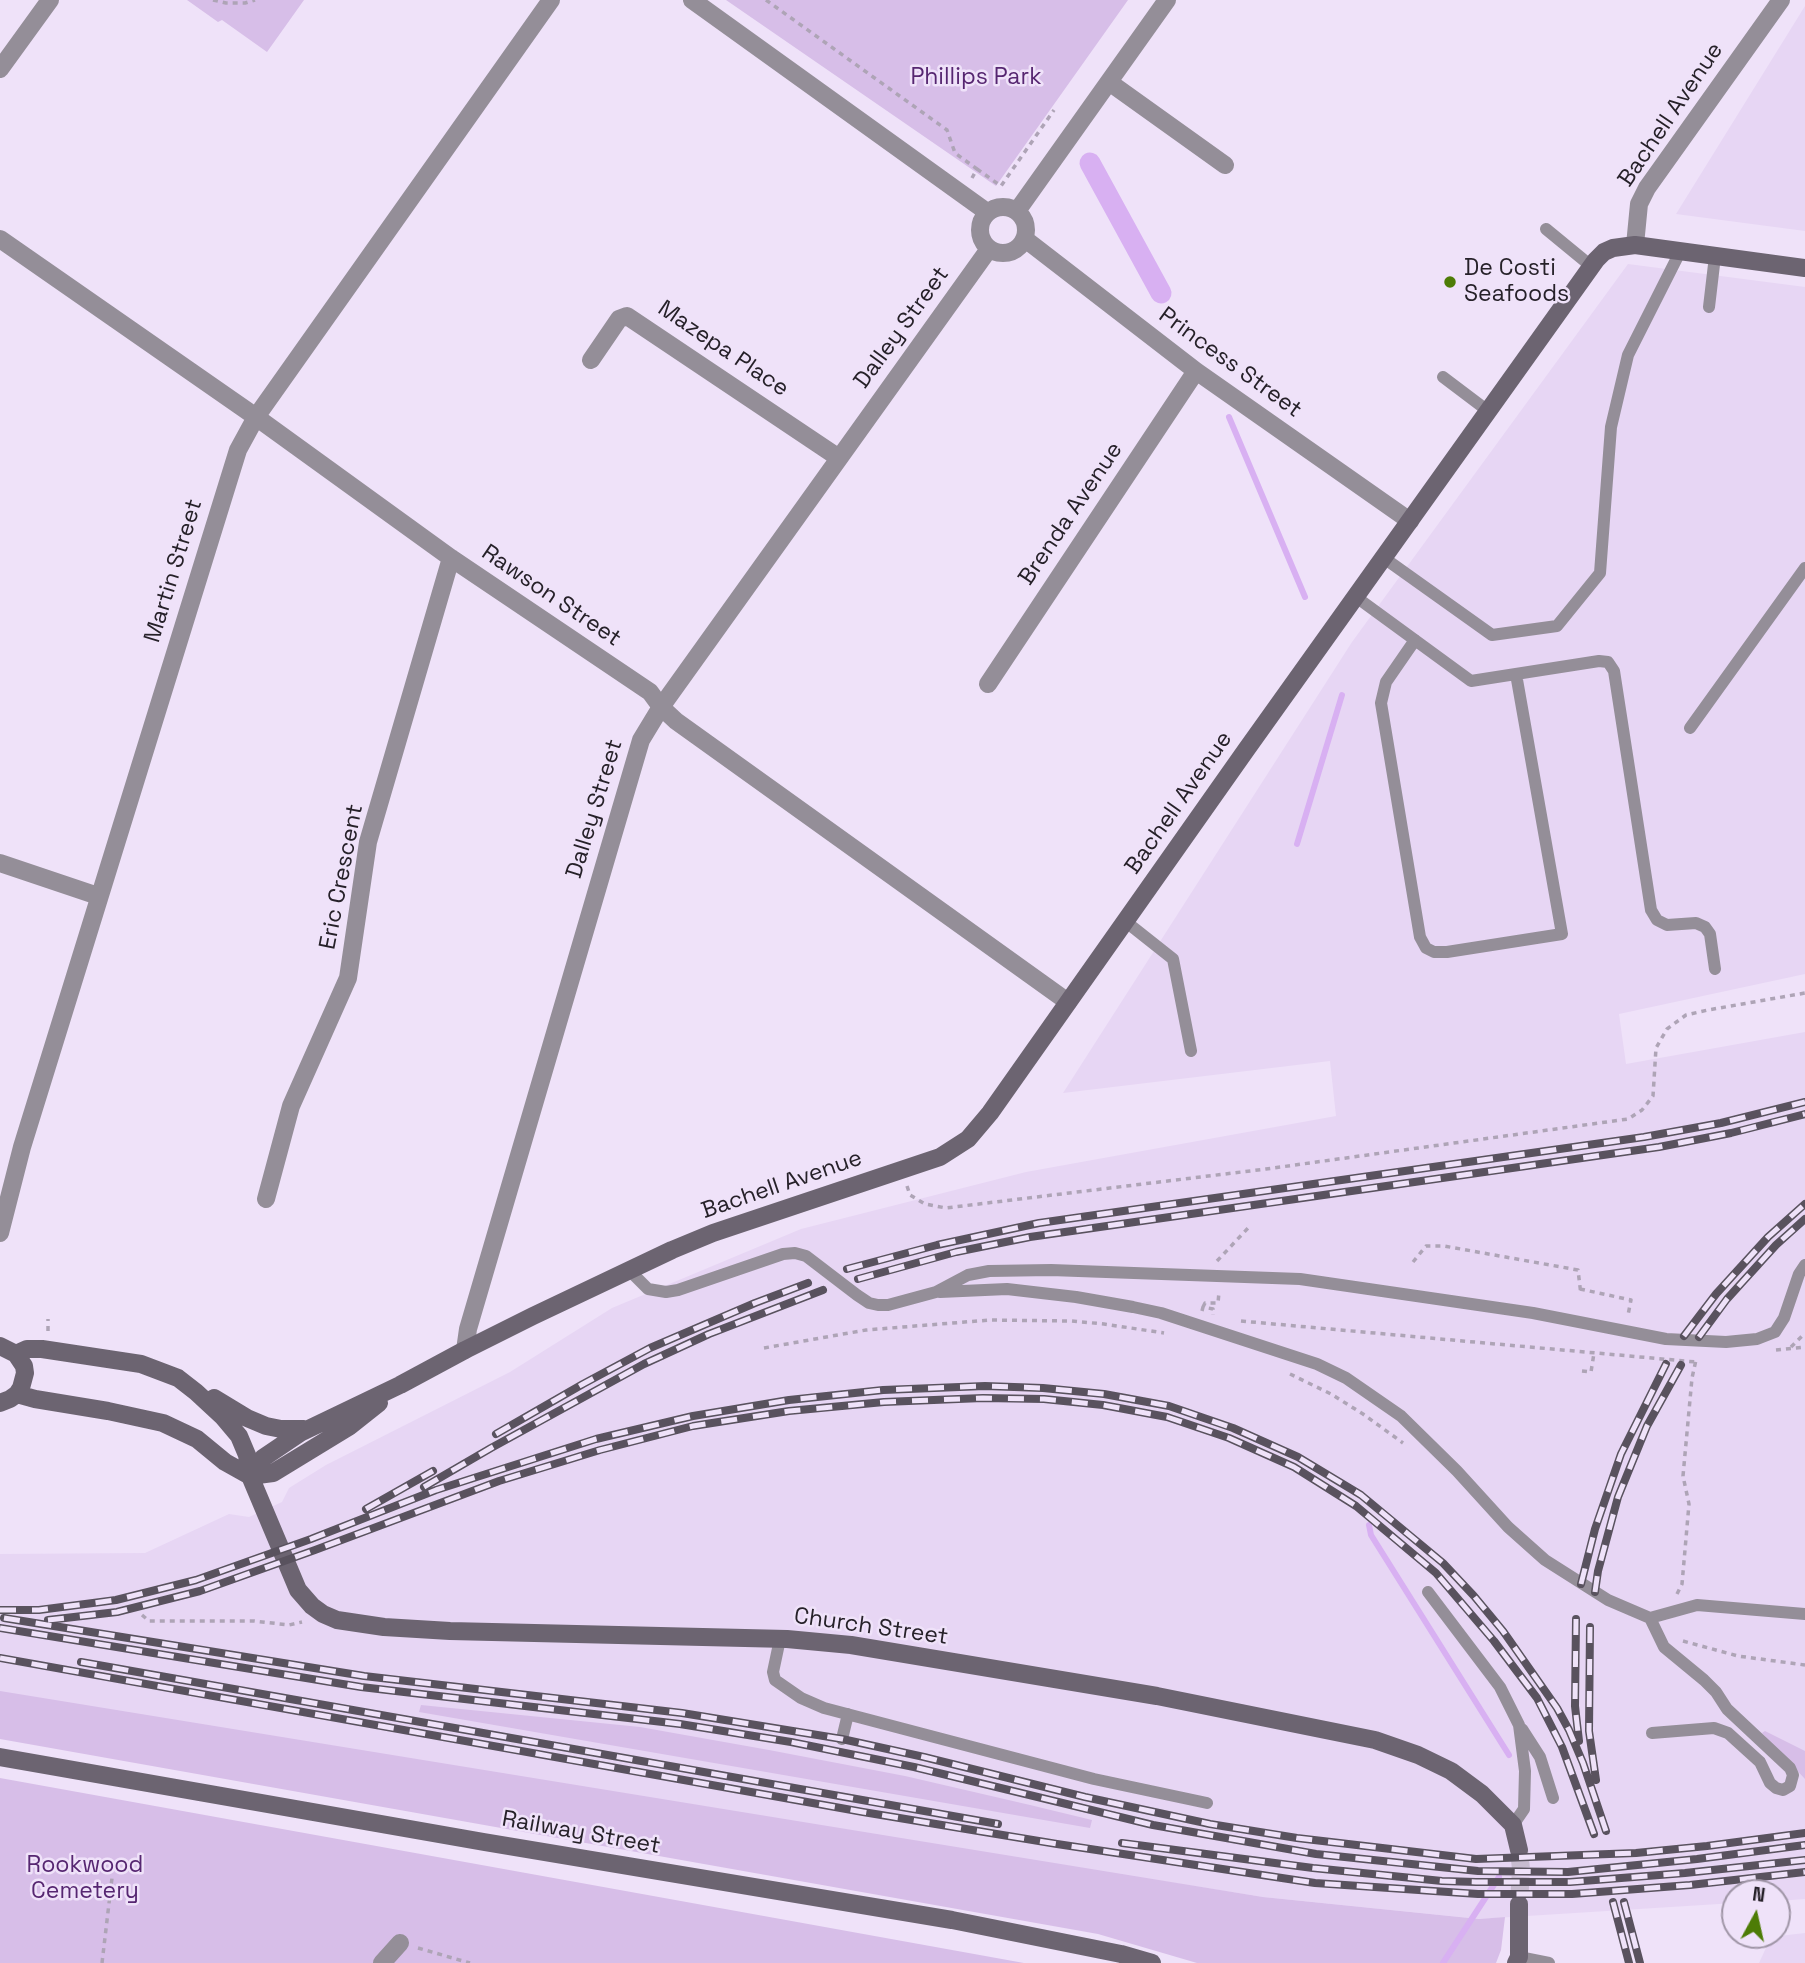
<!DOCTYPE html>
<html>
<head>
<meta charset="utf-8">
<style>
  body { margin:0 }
  #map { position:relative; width:1805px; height:1963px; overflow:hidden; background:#efe2f9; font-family:"Space Grotesk",sans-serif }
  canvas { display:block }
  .north { position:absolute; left:1721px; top:1879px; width:70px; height:70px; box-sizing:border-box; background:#efe2f9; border:2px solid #9f95a6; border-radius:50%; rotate:8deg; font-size:19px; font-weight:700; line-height:28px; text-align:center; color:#262129 }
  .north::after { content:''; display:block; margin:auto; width:24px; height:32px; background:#4d7c06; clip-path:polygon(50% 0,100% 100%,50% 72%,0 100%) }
</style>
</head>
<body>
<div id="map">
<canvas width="1805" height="1963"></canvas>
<div class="north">N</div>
</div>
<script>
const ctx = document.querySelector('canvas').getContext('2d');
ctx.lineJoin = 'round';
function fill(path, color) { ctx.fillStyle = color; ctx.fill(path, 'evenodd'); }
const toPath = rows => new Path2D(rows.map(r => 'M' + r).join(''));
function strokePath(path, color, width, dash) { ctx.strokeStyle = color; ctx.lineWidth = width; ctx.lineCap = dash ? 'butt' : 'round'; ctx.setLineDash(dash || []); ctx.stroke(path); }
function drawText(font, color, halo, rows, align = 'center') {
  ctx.font = font + ' "Space Grotesk",sans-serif'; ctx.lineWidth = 5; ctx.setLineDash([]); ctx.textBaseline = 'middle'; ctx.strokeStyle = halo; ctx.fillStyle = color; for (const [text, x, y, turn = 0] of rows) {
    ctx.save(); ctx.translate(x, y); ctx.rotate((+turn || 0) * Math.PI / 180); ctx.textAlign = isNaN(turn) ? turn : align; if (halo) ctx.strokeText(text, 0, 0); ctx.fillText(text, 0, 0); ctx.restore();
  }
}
const built = toPath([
  [1805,6,1805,231,1676,214],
  [1628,264,1805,287,1805,974,1619,1014,1626,1064,1805,1032,1805,1899,1777,1901,1777,1893,1735,1893,1735,1903,1479,1919,1263,1897,721,1812,0,1692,0,1554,145,1553,229,1514,249,1517,282,1502,289,1488,326,1465,510,1372,612,1308,801,1229,1026,1172,1336,1116,1330,1061,1063,1093,1352,642],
  [1805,1933,1805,1963,1759,1963,1771,1937]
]);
const green = toPath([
  [187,0,304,0,267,52,222,20,218,22],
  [726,0,1128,0,996,186],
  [0,1691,1263,1897,1479,1919,1505,1917,1501,1950,1496,1963,1197,1963,1098,1934,0,1739],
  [421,1705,640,1727,769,1750,905,1776,1030,1805,1092,1820,1090,1828,419,1712],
  [1765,1731,1805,1751,1805,1779,1762,1733],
  [0,1778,1024,1963,0,1963]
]);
const stream = toPath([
  [1229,417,1305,597],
  [1297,844,1342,695],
  [1369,1525,1371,1535,1509,1755],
  [1443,1963,1499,1877]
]);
const canal = toPath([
  [1090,163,1161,293]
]);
const secondaryTunnel = toPath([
  [1519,1850,1521,1869,1519,1904]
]);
const path = toPath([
  [213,0,226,3,245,3,255,0],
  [766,0,947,130,955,153,977,169,972,178],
  [977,169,1001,186,1054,110],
  [907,1186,910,1195,925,1204,946,1208,1266,1169,1628,1119,1642,1110,1653,1096,1656,1048,1667,1029,1686,1015,1708,1010,1805,993],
  [1217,1261,1249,1227],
  [1413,1262,1426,1246,1444,1246,1578,1270,1581,1295],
  [1580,1289,1631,1300,1628,1315],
  [1203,1307,1205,1303,1218,1303,1219,1292],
  [1202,1311,1203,1307,1213,1309,1213,1315],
  [1241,1321,1696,1362],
  [48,1331,48,1319],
  [1791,1347,1805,1333],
  [764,1348,866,1330,990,1320,1072,1321,1104,1324,1164,1333],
  [1776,1350,1805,1347],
  [1582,1371,1591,1372,1594,1353],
  [1290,1374,1331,1394,1363,1414,1403,1443],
  [1677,1594,1682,1584,1689,1504,1683,1476,1692,1378,1696,1360],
  [142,1615,149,1621,254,1621,289,1625,302,1622],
  [1683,1641,1738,1656,1805,1665],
  [418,1948,470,1963],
  [102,1963,112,1878]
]);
const service = toPath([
  [1546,229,1591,266],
  [1709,307,1715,256],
  [1443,377,1488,411],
  [1384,558,1492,635,1557,626,1600,573,1611,427,1628,355,1680,252],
  [1356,597,1471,681,1599,661,1608,662,1614,671,1651,910,1657,920,1667,925,1696,923,1705,927,1710,934,1715,969],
  [1415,640,1386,682,1381,703,1420,937,1426,948,1434,952,1447,952,1562,934,1516,674],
  [1690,728,1805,568],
  [1125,921,1173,959,1191,1051],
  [630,1271,648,1289,666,1292,678,1290,783,1254,795,1253,806,1256,857,1295,869,1303,878,1305,888,1305,936,1292,968,1275,989,1271,1051,1270,1300,1279,1533,1313,1666,1339,1726,1342,1757,1339,1775,1332,1784,1318,1799,1274,1805,1265],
  [940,1292,1007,1289,1076,1297,1133,1307,1161,1313,1317,1364,1346,1378,1401,1416,1457,1471,1508,1527,1545,1560,1608,1600,1650,1618,1697,1605,1805,1614],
  [1428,1592,1500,1687,1519,1725,1525,1771,1524,1809,1513,1825],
  [1650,1618,1664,1647,1704,1680,1716,1692,1727,1709,1790,1768,1793,1775,1790,1786,1783,1790,1776,1788,1770,1783,1760,1762,1728,1733,1714,1728,1652,1733],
  [780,1639,773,1672,775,1680,801,1698,824,1708,1094,1779,1207,1803],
  [1522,1729,1540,1757,1553,1798],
  [842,1739,848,1714],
  [1519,1957,1549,1963]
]);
const minor = toPath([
  [692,0,987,212],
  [0,69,50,0],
  [1109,82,1225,165],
  '980 230a23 23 0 1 1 46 0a23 23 0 1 1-46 0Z',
  [1017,211,1167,0],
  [0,239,256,417,451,558,650,692,661,707,676,721,1068,1002],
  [1025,239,1196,371,1410,521],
  [1635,245,1639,204,1647,188,1781,0],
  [591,360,619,319,627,316,839,458],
  [988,684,1196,371],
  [0,863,98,896],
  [266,1199,291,1106,348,978,368,842,451,558],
  [0,1233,22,1147,238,450,256,417,551,0],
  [465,1350,468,1329,641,740,661,707,989,249],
  [382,1963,400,1943]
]);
const secondary = toPath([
  [0,1346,16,1354,24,1366,25,1373,21,1388,17,1394,10,1399,0,1403],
  [16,1354,27,1349,42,1349,141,1364,178,1378,196,1392,223,1417,239,1436,247,1455,250,1476,298,1590,312,1606,323,1614,337,1620,384,1627,450,1631,787,1639,851,1645,1157,1696,1375,1740,1418,1755,1451,1771,1482,1794,1513,1825,1519,1850],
  [17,1394,35,1399,108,1411,163,1423,197,1439,225,1462,250,1476],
  [214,1398,247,1418,266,1426,281,1429,304,1429],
  [250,1476,263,1458,300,1433,400,1385,465,1350,533,1316,672,1250,713,1233,940,1157,968,1139,990,1113,1246,750,1596,260,1604,252,1613,248,1635,245,1805,268],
  [250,1476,273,1473,350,1426,379,1403],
  [0,1757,484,1842,952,1920,1121,1954,1152,1963],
  [1516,1963,1519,1957,1519,1904]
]);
const rail = toPath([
  [847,1269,937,1245,1039,1223,1644,1137,1721,1123,1805,1102],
  [858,1279,956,1252,1030,1237,1659,1147,1731,1133,1805,1114],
  [1684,1336,1716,1294,1768,1237,1805,1204],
  [1699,1337,1727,1299,1776,1245,1805,1219],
  [496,1434,583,1384,650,1348,755,1303,808,1283],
  [424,1487,491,1448,644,1364,709,1334,823,1290],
  [366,1509,433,1471],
  [1581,1584,1595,1529,1621,1454,1666,1364],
  [1595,1592,1598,1571,1618,1497,1647,1426,1681,1365],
  [0,1610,39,1610,116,1600,196,1580,311,1539,436,1490,596,1439,693,1416,789,1400,883,1390,985,1386,1043,1388,1104,1394,1169,1406,1233,1428,1298,1457,1361,1495,1443,1563,1474,1596,1503,1631,1557,1708,1569,1730,1583,1763,1606,1831],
  [4,1618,364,1676,682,1713,842,1739,924,1757,1085,1797,1210,1824,1297,1838,1476,1859,1636,1853,1707,1846,1805,1833],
  [1576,1619,1575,1706,1579,1741],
  [48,1620,117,1612,200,1591,315,1550,499,1481,600,1450,693,1426,789,1411,884,1402,983,1398,1044,1399,1103,1405,1167,1417,1229,1438,1294,1467,1356,1506,1436,1573,1494,1641,1537,1698,1562,1747,1594,1834],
  [1590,1627,1589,1731,1596,1780],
  [0,1628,361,1687,680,1724,791,1742,914,1767,1153,1825,1316,1854,1478,1871,1568,1872,1697,1859,1805,1845],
  [0,1658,863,1812,1057,1844,1315,1883,1478,1894,1572,1894,1690,1885,1805,1872],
  [81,1662,998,1824],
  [1122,1843,1313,1868,1442,1881,1476,1882,1570,1882,1685,1873,1805,1860],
  [1613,1902,1629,1963],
  [1624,1902,1640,1963]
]);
const markers = [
  [1450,282,7,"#4d7c06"]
];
const parkNames = [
  ["Phillips Park",976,78],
  ["Rookwood",85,1866],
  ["Cemetery",85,1892]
];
const streetNames = [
  ["Bachell Avenue",1671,115,-56],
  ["Dalley Street",902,328,-54],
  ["Mazepa Place",723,349,34],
  ["Princess Street",1230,363,36],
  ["Brenda Avenue",1071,514,-56],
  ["Martin Street",174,571,-73],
  ["Rawson Street",551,596,34],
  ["Bachell Avenue",1179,803,-55],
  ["Dalley Street",595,809,-73],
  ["Eric Crescent",342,877,-79],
  ["Bachell Avenue",782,1185,-19],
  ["Church Street",871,1627,8],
  ["Railway Street",581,1833,10]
];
const poiNames = [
  ["De Costi",1464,269],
  ["Seafoods",1464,295]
];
fill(built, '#e7d6f4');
fill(green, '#d7bee8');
strokePath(stream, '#d8b0f2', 6);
strokePath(canal, '#d8b0f2', 21);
strokePath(secondaryTunnel, '#c7bbcf', 18, [18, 9]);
strokePath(path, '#aea4b6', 3.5, [5, 5]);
strokePath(service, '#948e98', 12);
strokePath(minor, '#948e98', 18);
strokePath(secondary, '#6c6471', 18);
strokePath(rail, '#59525e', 8);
strokePath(rail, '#efe2f9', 5, [16]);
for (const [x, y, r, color] of markers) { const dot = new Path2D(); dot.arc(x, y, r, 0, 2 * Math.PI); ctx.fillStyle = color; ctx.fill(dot); strokePath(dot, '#efe2f9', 2.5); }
drawText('23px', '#562671', '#efe2f9', parkNames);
drawText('23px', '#262129', '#efe2f9', streetNames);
drawText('23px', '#262129', '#efe2f9', poiNames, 'left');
</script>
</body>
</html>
